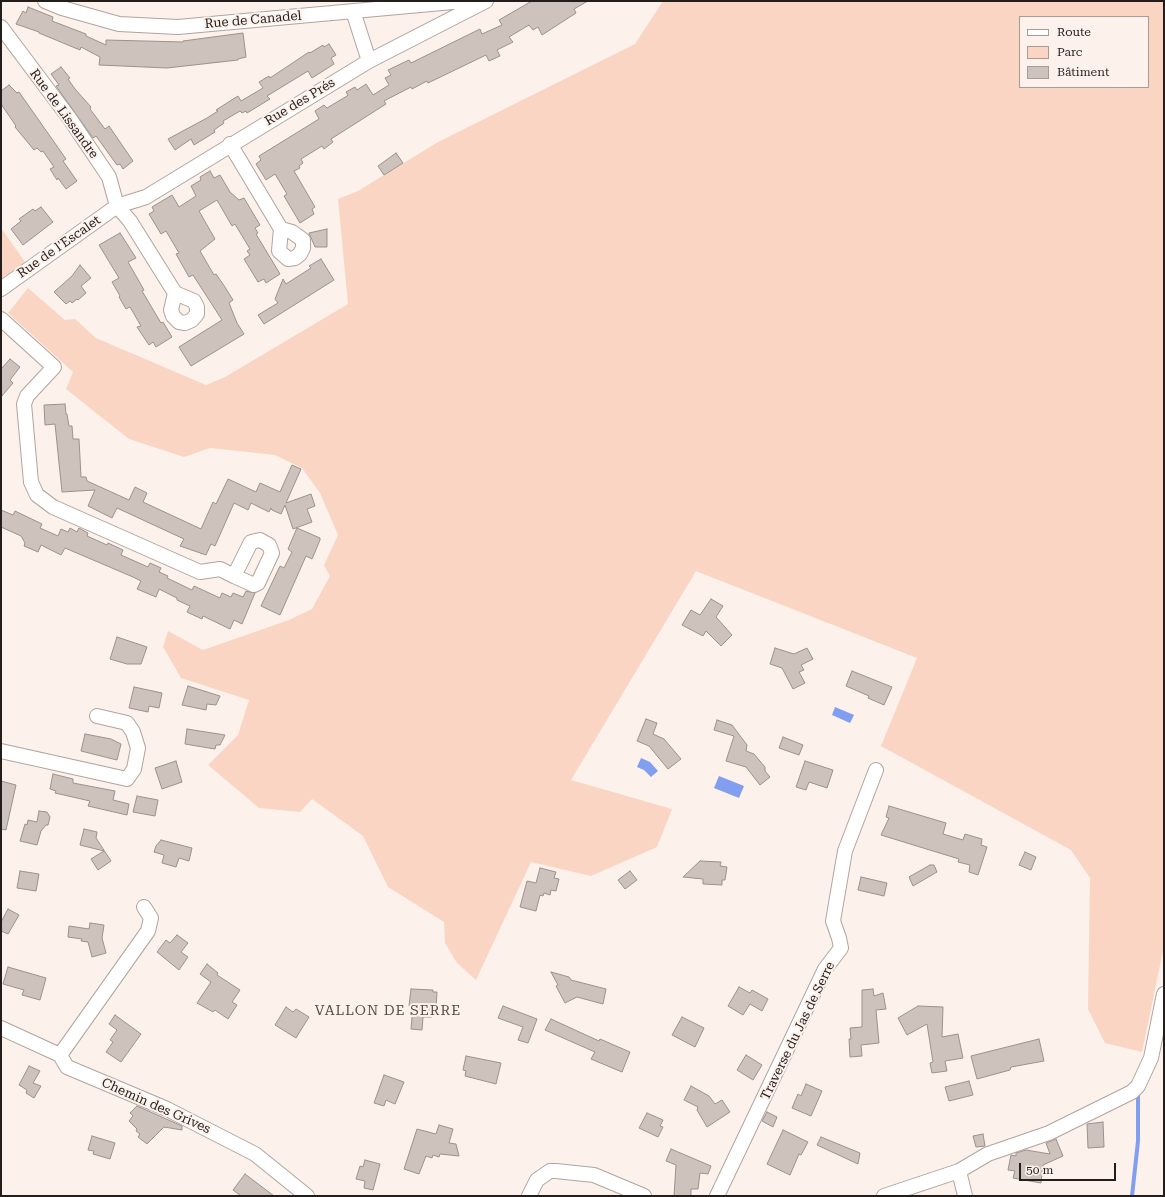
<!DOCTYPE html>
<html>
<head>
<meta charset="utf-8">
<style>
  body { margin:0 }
  #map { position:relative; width:1165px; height:1197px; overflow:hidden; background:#fdf1eb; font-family:"Roboto Serif",serif }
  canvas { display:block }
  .frame { position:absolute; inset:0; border:2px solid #231e1c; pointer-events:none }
  .legend { position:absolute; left:1019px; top:16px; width:130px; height:72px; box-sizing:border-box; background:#fdf1eb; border:1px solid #a69d98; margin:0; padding:5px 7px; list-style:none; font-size:12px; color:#231e1c }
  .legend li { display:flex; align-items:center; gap:8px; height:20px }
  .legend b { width:20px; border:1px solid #a69d98 }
  .scale { position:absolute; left:1019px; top:1163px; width:97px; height:18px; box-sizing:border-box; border:2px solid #231e1c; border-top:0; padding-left:5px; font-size:12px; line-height:14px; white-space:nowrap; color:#231e1c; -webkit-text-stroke:3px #fdf1eb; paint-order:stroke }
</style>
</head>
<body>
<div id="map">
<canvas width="1165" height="1197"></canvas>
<div class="frame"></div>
<ul class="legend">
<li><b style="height:5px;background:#fff"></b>Route</li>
<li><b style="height:11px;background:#fad5c3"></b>Parc</li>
<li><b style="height:11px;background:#cec2bd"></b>Bâtiment</li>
</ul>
<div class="scale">50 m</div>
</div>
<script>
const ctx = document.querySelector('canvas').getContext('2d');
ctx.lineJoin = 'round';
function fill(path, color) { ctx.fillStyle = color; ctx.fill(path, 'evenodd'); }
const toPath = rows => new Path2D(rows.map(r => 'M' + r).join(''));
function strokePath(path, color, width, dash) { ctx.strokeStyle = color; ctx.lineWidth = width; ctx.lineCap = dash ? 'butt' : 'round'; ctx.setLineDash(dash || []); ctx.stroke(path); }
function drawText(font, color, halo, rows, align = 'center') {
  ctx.font = font + ' "Roboto Serif",serif'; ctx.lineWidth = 4; ctx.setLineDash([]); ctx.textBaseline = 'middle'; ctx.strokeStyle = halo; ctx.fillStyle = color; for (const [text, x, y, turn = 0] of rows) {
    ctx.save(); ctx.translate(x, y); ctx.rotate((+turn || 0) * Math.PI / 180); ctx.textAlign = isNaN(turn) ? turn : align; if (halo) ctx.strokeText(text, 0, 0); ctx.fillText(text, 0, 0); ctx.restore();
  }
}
const green = toPath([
  [663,1,1164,1,1164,946,1142,1052,1105,1043,1088,1009,1090,878,1071,850,881,746,917,658,696,571,571,780,672,809,657,847,591,876,531,862,476,980,457,963,445,943,444,922,388,887,363,836,312,799,300,812,259,808,208,765,238,735,249,700,181,678,163,647,168,631,203,650,289,620,312,609,330,576,324,565,338,535,320,493,302,468,275,455,210,448,184,457,129,439,66,389,73,372,8,313,28,288,65,320,75,319,96,338,206,385,225,377,348,304,338,199,358,191,438,142,635,44],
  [1020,17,1148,17,1148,87,1020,87],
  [1,228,25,262,1,280]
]);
const water = toPath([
  [835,707,854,715,850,723,832,715],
  [641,758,650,762,658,771,651,777,644,770,637,767],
  [719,776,744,786,739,798,714,788]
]);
const stream = toPath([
  [1132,1196,1138,1141,1138,1095]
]);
const building = toPath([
  [532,1,588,1,574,9,576,13,542,35,538,27,533,30,529,25,509,37,513,42,497,50,500,56,489,61,486,55,428,83,427,81,412,89,411,87,384,101,386,104,331,139,333,142,324,149,322,146,301,159,303,163,299,166,300,168,294,171,315,207,312,209,314,214,300,223,284,196,287,194,275,174,266,180,256,164,261,160,259,156,319,119,315,111,324,105,327,108,347,96,348,95,346,92,355,87,357,90,366,84,373,95,389,85,385,78,391,75,388,70,409,60,411,63,480,29,482,34,502,25,499,20,532,1],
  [28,7,53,17,52,21,86,34,86,36,106,45,106,40,183,42,183,41,243,33,246,57,238,59,238,60,167,68,99,65,100,57,81,47,80,50,39,33,39,32,16,24,23,11,26,13,28,7],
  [329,44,336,55,331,58,334,64,312,78,308,71,267,96,270,99,247,113,246,111,242,113,240,111,223,121,224,123,214,130,215,132,194,145,191,139,175,150,168,139,207,118,218,111,216,110,238,96,241,101,263,88,259,82,269,76,270,78,309,52,310,53,323,45,324,47,329,44],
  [61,67,70,78,68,79,75,89,91,107,90,109,105,129,109,126,133,161,123,169,120,164,117,165,96,136,93,138,56,86,59,85,51,74,61,67],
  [9,85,17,93,19,92,66,159,63,161,77,181,66,189,58,178,57,180,50,169,54,167,43,151,41,152,37,148,34,150,15,127,16,126,1,104,1,91,9,85],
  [396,153,403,163,384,175,378,166,396,153],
  [210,171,214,178,220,175,230,192,239,200,244,198,260,225,255,228,258,233,256,234,280,274,266,283,264,279,258,282,244,259,250,255,247,251,250,249,235,224,232,226,217,200,199,211,215,239,200,251,214,275,216,274,223,284,233,300,229,303,237,323,244,334,191,366,179,347,222,320,193,275,189,277,176,254,179,253,166,231,161,234,149,214,154,211,152,207,172,195,179,207,196,196,191,186,201,180,200,177,210,171],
  [41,207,53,222,23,245,11,229,21,221,19,219,33,209,35,211,41,207],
  [327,229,327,247,315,247,309,233,327,229],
  [120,233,136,258,128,262,144,290,142,291,161,323,163,322,172,337,156,347,153,342,149,345,137,327,141,326,130,307,126,309,119,297,120,296,112,282,119,278,99,245,120,233],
  [321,259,334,280,264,324,258,315,278,303,275,299,283,279,286,284,311,268,309,266,321,259],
  [80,265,91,278,81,286,86,293,78,300,77,299,72,303,70,301,66,304,54,292,72,276,80,265],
  [10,359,20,367,10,380,13,383,1,397,1,369,10,359],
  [65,404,66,414,67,414,69,426,72,426,73,439,79,439,81,477,86,477,87,481,129,500,135,487,147,493,143,502,201,529,213,502,216,504,228,479,256,492,260,483,280,492,292,465,301,469,286,503,311,494,315,506,307,509,312,522,293,529,285,505,281,514,272,510,271,508,269,512,251,503,248,510,234,503,215,546,211,544,206,555,180,546,184,539,117,508,112,518,88,506,95,490,62,492,55,424,45,425,44,405,65,404],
  [1,510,13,515,15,511,42,524,40,528,58,536,61,529,68,532,70,528,77,532,79,528,88,533,87,536,107,545,108,543,123,550,121,555,148,567,150,563,161,568,159,572,168,576,167,578,192,590,194,586,220,598,222,593,231,597,233,593,243,597,246,591,255,593,242,624,234,620,230,629,203,616,202,619,187,612,190,606,177,600,177,598,159,589,156,597,137,589,141,581,133,577,65,548,61,555,41,545,38,552,24,546,25,543,21,536,1,527,1,510],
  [297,528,320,538,320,540,312,559,306,556,280,615,261,606,280,566,284,568,292,552,288,549,297,528],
  [711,599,723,606,716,617,732,635,721,646,706,631,703,636,682,625,691,610,700,615,711,599],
  [117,637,147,647,141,664,127,664,110,659,117,637],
  [775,648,794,654,807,648,813,659,801,665,804,670,799,672,805,683,793,689,782,668,770,664,775,648],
  [852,671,892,687,884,705,868,698,869,696,846,686,852,671],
  [188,686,220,696,216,705,207,704,206,710,182,705,188,686],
  [134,687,162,693,159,708,149,706,148,712,129,708,134,687],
  [646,719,657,723,653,734,664,739,681,759,668,769,649,746,637,741,646,719],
  [717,720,732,725,747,745,746,751,754,754,765,767,765,771,770,777,760,785,746,767,726,761,734,736,714,730,717,720],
  [187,729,225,735,220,745,216,745,215,749,185,744,187,729],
  [85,734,111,739,121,744,117,760,81,751,85,734],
  [783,737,803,745,799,755,779,748,783,737],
  [176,761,182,782,162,789,155,768,176,761],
  [805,761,833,770,827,788,809,782,806,790,796,787,805,761],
  [53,774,73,779,73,783,115,791,113,800,129,804,127,815,88,806,90,801,55,793,56,791,50,789,53,774],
  [1,781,16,785,6,830,1,829,1,781],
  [137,796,158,800,155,816,133,812,137,796],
  [889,806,946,823,943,834,963,840,965,834,982,839,981,845,987,847,978,875,969,872,970,865,958,862,959,859,881,835,889,818,886,817,889,806],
  [39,811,47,812,50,817,48,825,46,825,41,831,37,845,20,841,25,824,27,825,28,820,37,822,39,811],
  [84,829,97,832,96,838,111,861,98,870,91,859,104,851,80,845,84,829],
  [161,840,192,848,189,861,179,858,176,867,162,863,164,855,154,852,156,846,161,840],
  [1025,852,1036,857,1031,870,1019,865,1025,852],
  [700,861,721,862,720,866,727,867,725,880,722,880,722,885,703,884,703,879,683,877,700,861],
  [930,865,934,865,937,872,913,886,909,877,930,865],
  [540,868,556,872,554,878,559,879,556,891,551,890,550,895,544,893,543,896,540,895,536,911,520,907,527,881,536,883,540,868],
  [20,871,39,874,36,891,17,888,20,871],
  [630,871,637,880,625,889,618,880,630,871],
  [861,877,887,883,884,896,858,890,861,877],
  [8,909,19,915,8,934,1,931,1,922,8,909],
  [90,923,104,925,102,938,106,953,92,957,88,942,81,941,82,939,68,937,69,926,89,929,90,923],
  [177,935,188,943,181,952,188,957,179,970,157,952,166,940,170,943,177,935],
  [207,964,218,973,217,975,240,990,232,1002,237,1005,228,1019,215,1010,213,1012,197,1003,211,982,200,974,207,964],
  [8,967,46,978,40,1000,22,995,24,990,3,984,8,967],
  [551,972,569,977,571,980,606,989,603,1004,577,997,565,1003,556,986,558,985,551,972],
  [739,987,750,993,752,990,768,999,762,1011,750,1004,743,1015,728,1006,739,987],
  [411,989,433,990,433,992,437,992,436,1008,432,1007,432,1017,423,1017,422,1030,411,1029,413,1006,409,1006,411,989],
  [873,989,874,996,883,993,886,1009,876,1010,879,1043,861,1045,862,1056,850,1057,849,1039,851,1039,850,1028,862,1027,862,990,873,989],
  [503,1006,537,1019,528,1043,518,1040,523,1027,498,1018,503,1006],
  [918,1006,943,1007,942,1037,958,1034,963,1058,945,1061,947,1071,932,1073,930,1063,933,1062,927,1024,907,1035,898,1018,918,1006],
  [286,1007,293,1012,296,1009,309,1017,296,1038,275,1025,286,1007],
  [115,1015,141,1034,121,1062,106,1052,113,1042,110,1040,117,1030,109,1024,115,1015],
  [682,1017,704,1028,695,1047,672,1035,682,1017],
  [551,1019,599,1041,600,1039,630,1052,622,1072,591,1059,595,1052,545,1030,551,1019],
  [1039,1039,1044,1061,1011,1067,1010,1070,977,1079,971,1056,1039,1039],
  [746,1055,762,1065,753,1080,737,1070,746,1055],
  [466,1056,501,1063,496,1084,465,1076,466,1071,463,1070,466,1056],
  [29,1066,40,1071,33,1083,41,1086,34,1098,26,1093,27,1090,19,1085,29,1066],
  [384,1075,404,1082,395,1104,386,1100,384,1106,374,1103,384,1075],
  [969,1081,973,1095,949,1101,945,1087,969,1081],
  [806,1084,822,1091,811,1116,792,1108,798,1094,801,1096,806,1084],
  [691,1086,709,1096,715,1104,722,1100,730,1112,707,1127,697,1110,698,1107,684,1100,691,1086],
  [137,1106,182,1126,182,1130,164,1127,147,1144,138,1137,140,1134,136,1131,137,1129,129,1121,133,1116,130,1113,137,1106],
  [767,1112,777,1117,773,1127,762,1121,767,1112],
  [647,1113,663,1120,660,1126,663,1127,658,1137,639,1128,647,1113],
  [1103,1122,1104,1147,1088,1148,1087,1124,1103,1122],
  [439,1125,453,1129,449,1143,456,1144,459,1156,440,1154,439,1157,433,1155,432,1158,426,1156,419,1174,404,1169,417,1129,436,1134,439,1125],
  [783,1130,808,1142,801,1155,799,1154,790,1175,767,1164,783,1130],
  [983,1134,985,1146,976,1147,973,1136,983,1134],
  [92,1136,115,1143,110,1159,93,1154,94,1151,88,1150,92,1136],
  [821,1137,860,1153,858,1164,817,1145,821,1137],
  [1056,1139,1063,1156,1043,1165,1041,1183,1013,1178,1015,1171,1008,1170,1011,1155,1016,1156,1016,1153,1026,1150,1050,1154,1046,1143,1056,1139],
  [671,1149,711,1166,708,1174,700,1173,698,1189,691,1189,691,1196,674,1196,676,1165,666,1161,671,1149],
  [365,1160,380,1164,373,1190,364,1188,365,1181,356,1179,360,1166,363,1167,365,1160],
  [245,1174,274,1196,241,1196,233,1190,245,1174]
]);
const minor = toPath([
  [45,1,62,8,119,24,178,27,464,1],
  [353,11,369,61],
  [1,27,70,119,109,177,117,206,130,221,175,293,171,310,173,316,179,322,185,323,192,320,197,314,197,307,194,301,175,293],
  [230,144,281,229,292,232,303,240,303,248,300,254,295,258,288,259,279,251,281,229],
  [1,289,117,206,146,197,369,61,486,1],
  [1,319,54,367,27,396,24,404,31,482,37,495,53,507,200,572,220,569,234,576,254,585,258,583,272,553,269,545,260,540,251,542,234,576],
  [1,751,127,779,134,769,138,748,133,732,127,723,97,716],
  [1,1028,60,1055,67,1067,167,1109,255,1154,307,1196],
  [60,1055,148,931,151,918,144,907],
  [959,1171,965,1196],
  [529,1196,537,1180,550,1171,556,1171,594,1175,644,1196],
  [717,1196,825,969,841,948,839,938,833,921,845,851,876,770],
  [884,1196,959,1171,988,1154,1049,1133,1132,1092,1138,1086,1151,1058,1164,994]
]);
const streetNames = [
  ["Rue de Canadel",253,20,-5],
  ["Rue des Prés",300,102,-31],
  ["Rue de Lissandre",64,114,54],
  ["Rue de l'Escalet",59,247,-35],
  ["Traverse du Jas de Serre",798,1031,-64],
  ["Chemin des Grives",156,1106,24]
];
const neighbourhoodNames = [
  ["VALLON DE SERRE",388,1011]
];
fill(green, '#fad5c3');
fill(water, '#829ef1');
strokePath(stream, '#829ef1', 4);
fill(building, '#cec2bd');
strokePath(building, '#9c918c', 1);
strokePath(minor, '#afa49f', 16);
strokePath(minor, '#fff', 14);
drawText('13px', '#231e1c', '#fdf1eb', streetNames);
ctx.letterSpacing = '1px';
drawText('14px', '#584e49', '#fdf1eb', neighbourhoodNames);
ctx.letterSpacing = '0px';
</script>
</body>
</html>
